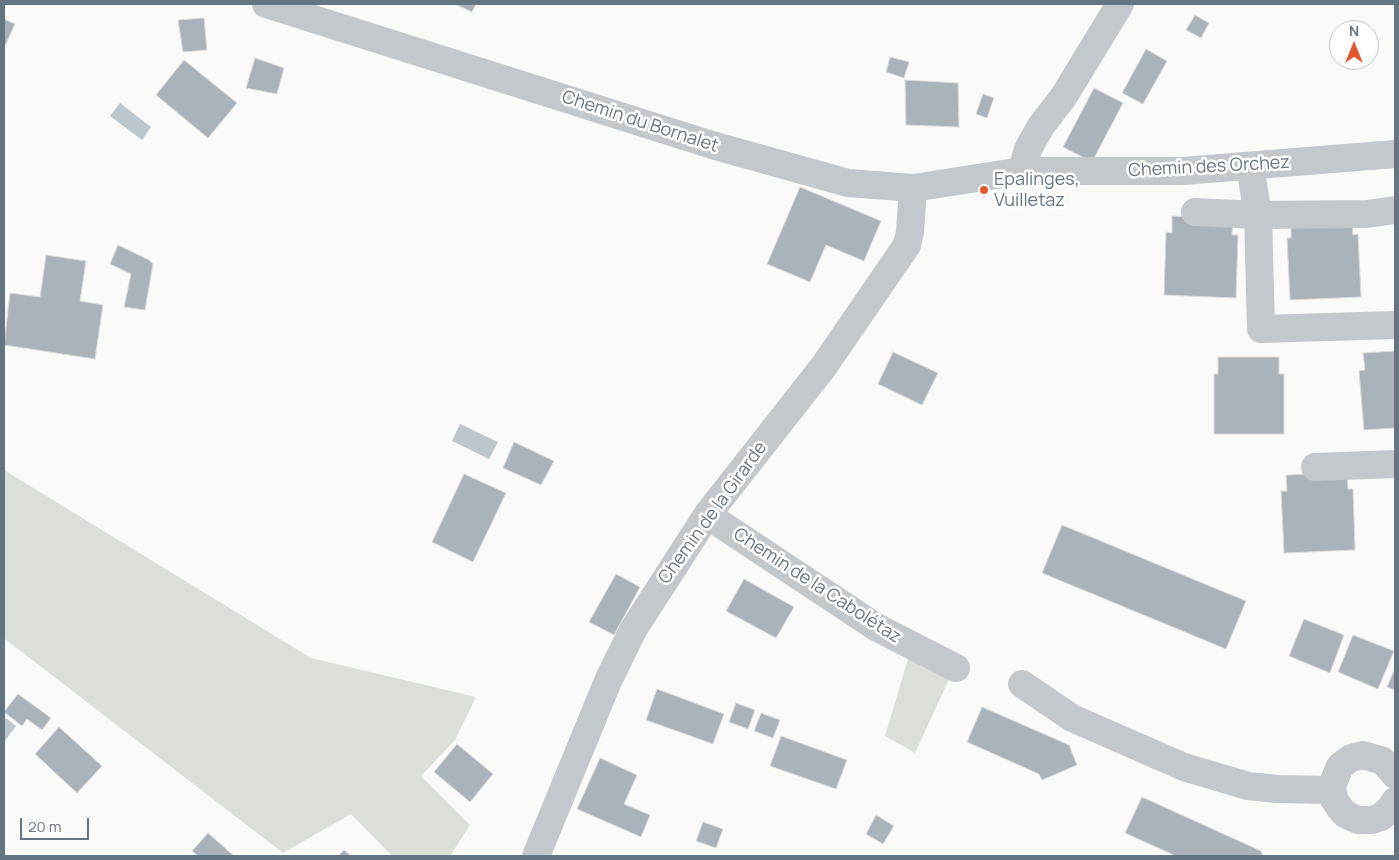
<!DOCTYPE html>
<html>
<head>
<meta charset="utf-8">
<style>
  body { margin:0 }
  #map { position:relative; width:1399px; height:860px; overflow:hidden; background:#fafaf8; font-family:Manrope,sans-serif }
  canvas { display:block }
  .frame { position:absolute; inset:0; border:5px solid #657683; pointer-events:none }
  .north { position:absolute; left:1329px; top:20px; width:50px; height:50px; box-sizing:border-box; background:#fff; border:1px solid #c1c8cd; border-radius:50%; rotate:0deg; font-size:14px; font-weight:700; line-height:20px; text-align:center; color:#657683 }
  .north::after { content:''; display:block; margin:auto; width:18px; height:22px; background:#e4572e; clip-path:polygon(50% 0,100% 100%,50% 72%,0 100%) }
  .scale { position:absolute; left:20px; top:818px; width:69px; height:22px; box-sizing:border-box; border:2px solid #657683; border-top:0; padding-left:6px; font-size:15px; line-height:18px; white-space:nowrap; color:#657683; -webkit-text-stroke:4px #fff; paint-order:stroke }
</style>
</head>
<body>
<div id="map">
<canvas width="1399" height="860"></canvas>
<div class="frame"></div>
<div class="north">N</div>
<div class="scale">20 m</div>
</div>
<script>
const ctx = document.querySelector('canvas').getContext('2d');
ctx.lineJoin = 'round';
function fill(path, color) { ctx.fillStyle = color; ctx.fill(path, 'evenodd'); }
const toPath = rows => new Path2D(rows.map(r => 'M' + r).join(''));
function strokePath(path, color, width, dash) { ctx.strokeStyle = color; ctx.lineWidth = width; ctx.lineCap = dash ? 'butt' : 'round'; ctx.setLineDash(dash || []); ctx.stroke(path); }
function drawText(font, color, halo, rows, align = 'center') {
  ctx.font = font + ' Manrope,sans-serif'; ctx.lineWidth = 5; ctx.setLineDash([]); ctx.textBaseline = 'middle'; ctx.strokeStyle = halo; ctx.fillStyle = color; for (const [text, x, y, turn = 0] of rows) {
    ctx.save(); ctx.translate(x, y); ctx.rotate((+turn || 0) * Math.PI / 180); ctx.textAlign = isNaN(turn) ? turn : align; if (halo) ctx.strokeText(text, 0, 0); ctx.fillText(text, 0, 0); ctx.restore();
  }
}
const green = toPath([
  [4,470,311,658,476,697,455,740,421,776,470,825,450,856,392,856,351,814,283,853,5,639,4,640],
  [910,652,951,675,915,753,885,736]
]);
const water = toPath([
  [120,103,151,127,142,140,110,116],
  [460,424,498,442,489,459,452,441],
  [6,718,16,726,4,742,4,721]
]);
const building = toPath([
  [455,4,476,4,472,12,455,4],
  [1195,15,1209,23,1201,38,1186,30,1195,15],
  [204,18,207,50,183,52,178,20,204,18],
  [4,19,15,24,4,48,4,19],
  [1146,49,1167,61,1143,104,1122,93,1146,49],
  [890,57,909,62,904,78,886,72,890,57],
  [255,58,284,68,277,94,246,88,255,58],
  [184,60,237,103,208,138,156,95,184,60],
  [905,80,958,83,959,127,906,125,905,80],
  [1094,88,1123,103,1092,162,1063,147,1094,88],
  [983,94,994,98,987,118,976,114,983,94],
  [800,187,881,221,864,261,826,245,810,282,767,264,800,187],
  [1172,216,1233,218,1232,235,1238,235,1236,298,1164,295,1166,232,1172,233,1172,216],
  [1352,223,1353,235,1358,234,1361,297,1290,300,1287,238,1291,238,1291,226,1352,223],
  [118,245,149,260,153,264,145,310,124,307,131,274,110,264,118,245],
  [46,255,86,261,80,301,103,305,95,359,4,345,10,293,40,297,46,255],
  [1395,351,1395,428,1364,430,1359,371,1365,370,1363,353,1395,351],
  [893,352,938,373,922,405,878,384,893,352],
  [1218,357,1279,357,1279,374,1284,374,1284,434,1214,434,1214,374,1218,374,1218,357],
  [514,442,554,461,541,485,503,468,514,442],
  [1347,472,1348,489,1353,489,1355,550,1284,553,1281,491,1287,491,1286,475,1347,472],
  [464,474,506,493,473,562,432,542,464,474],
  [1062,525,1246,601,1226,649,1042,573,1062,525],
  [616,574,640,587,614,635,589,622,616,574],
  [744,579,794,607,776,638,726,611,744,579],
  [1304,619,1344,635,1330,673,1289,656,1304,619],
  [1353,635,1394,651,1378,689,1338,672,1353,635],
  [1395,668,1395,690,1387,687,1395,668],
  [657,689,724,714,713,744,646,720,657,689],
  [18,694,51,718,42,730,27,719,22,726,4,712,18,694],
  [736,703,755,710,748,729,729,722,736,703],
  [982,707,1069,745,1077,765,1042,780,1039,774,967,742,982,707],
  [761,713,780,720,773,738,754,731,761,713],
  [59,727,102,766,77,793,35,754,59,727],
  [781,736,847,760,836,789,770,766,781,736],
  [457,744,493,774,470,802,434,772,457,744],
  [600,758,637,775,624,804,650,815,641,837,577,809,600,758],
  [1142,797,1261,851,1263,856,1176,856,1125,833,1142,797],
  [876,815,894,826,883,844,866,834,876,815],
  [703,822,723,829,716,848,696,841,703,822],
  [208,833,234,856,198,856,192,851,208,833],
  [344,850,351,856,338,856,344,850]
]);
const minor = toPath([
  [266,4,712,145,848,183,913,188,1022,171,1183,171,1395,154],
  [1250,166,1258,215,1261,329,1395,325],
  [1022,171,1028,149,1041,126,1064,96,1120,4],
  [1195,212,1258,215,1367,214,1395,210],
  [1315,467,1395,464],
  [707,515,876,627,956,668],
  [1022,684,1072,718,1184,767,1248,786,1277,789,1332,790],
  [1395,775,1383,761,1363,755,1351,758,1340,766,1332,786,1334,799,1339,807,1345,814,1358,820,1372,820,1381,817,1391,808,1395,801],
  [536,856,608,681,633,630,707,515,824,366,907,245,910,232,913,188]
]);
const markers = [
  [984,190,5,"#e4572e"]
];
const streetNames = [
  ["Chemin du Bornalet",640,122,18],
  ["Chemin des Orchez",1209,167,-3],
  ["Chemin de la Girarde",713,513,-54],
  ["Chemin de la Cabolétaz",817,586,33]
];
const poiNames = [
  ["Epalinges,",994,180],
  ["Vuilletaz",994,201]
];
fill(green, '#dadfd7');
fill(water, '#bbc7cb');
fill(building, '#aab3b9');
strokePath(building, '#dcdcda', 1);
strokePath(minor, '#c3c8cc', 28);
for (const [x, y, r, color] of markers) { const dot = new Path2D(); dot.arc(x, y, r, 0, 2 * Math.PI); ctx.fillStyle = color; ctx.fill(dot); strokePath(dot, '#fff', 2); }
drawText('18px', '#657683', '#fff', streetNames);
drawText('18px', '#657683', '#fff', poiNames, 'left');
</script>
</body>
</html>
